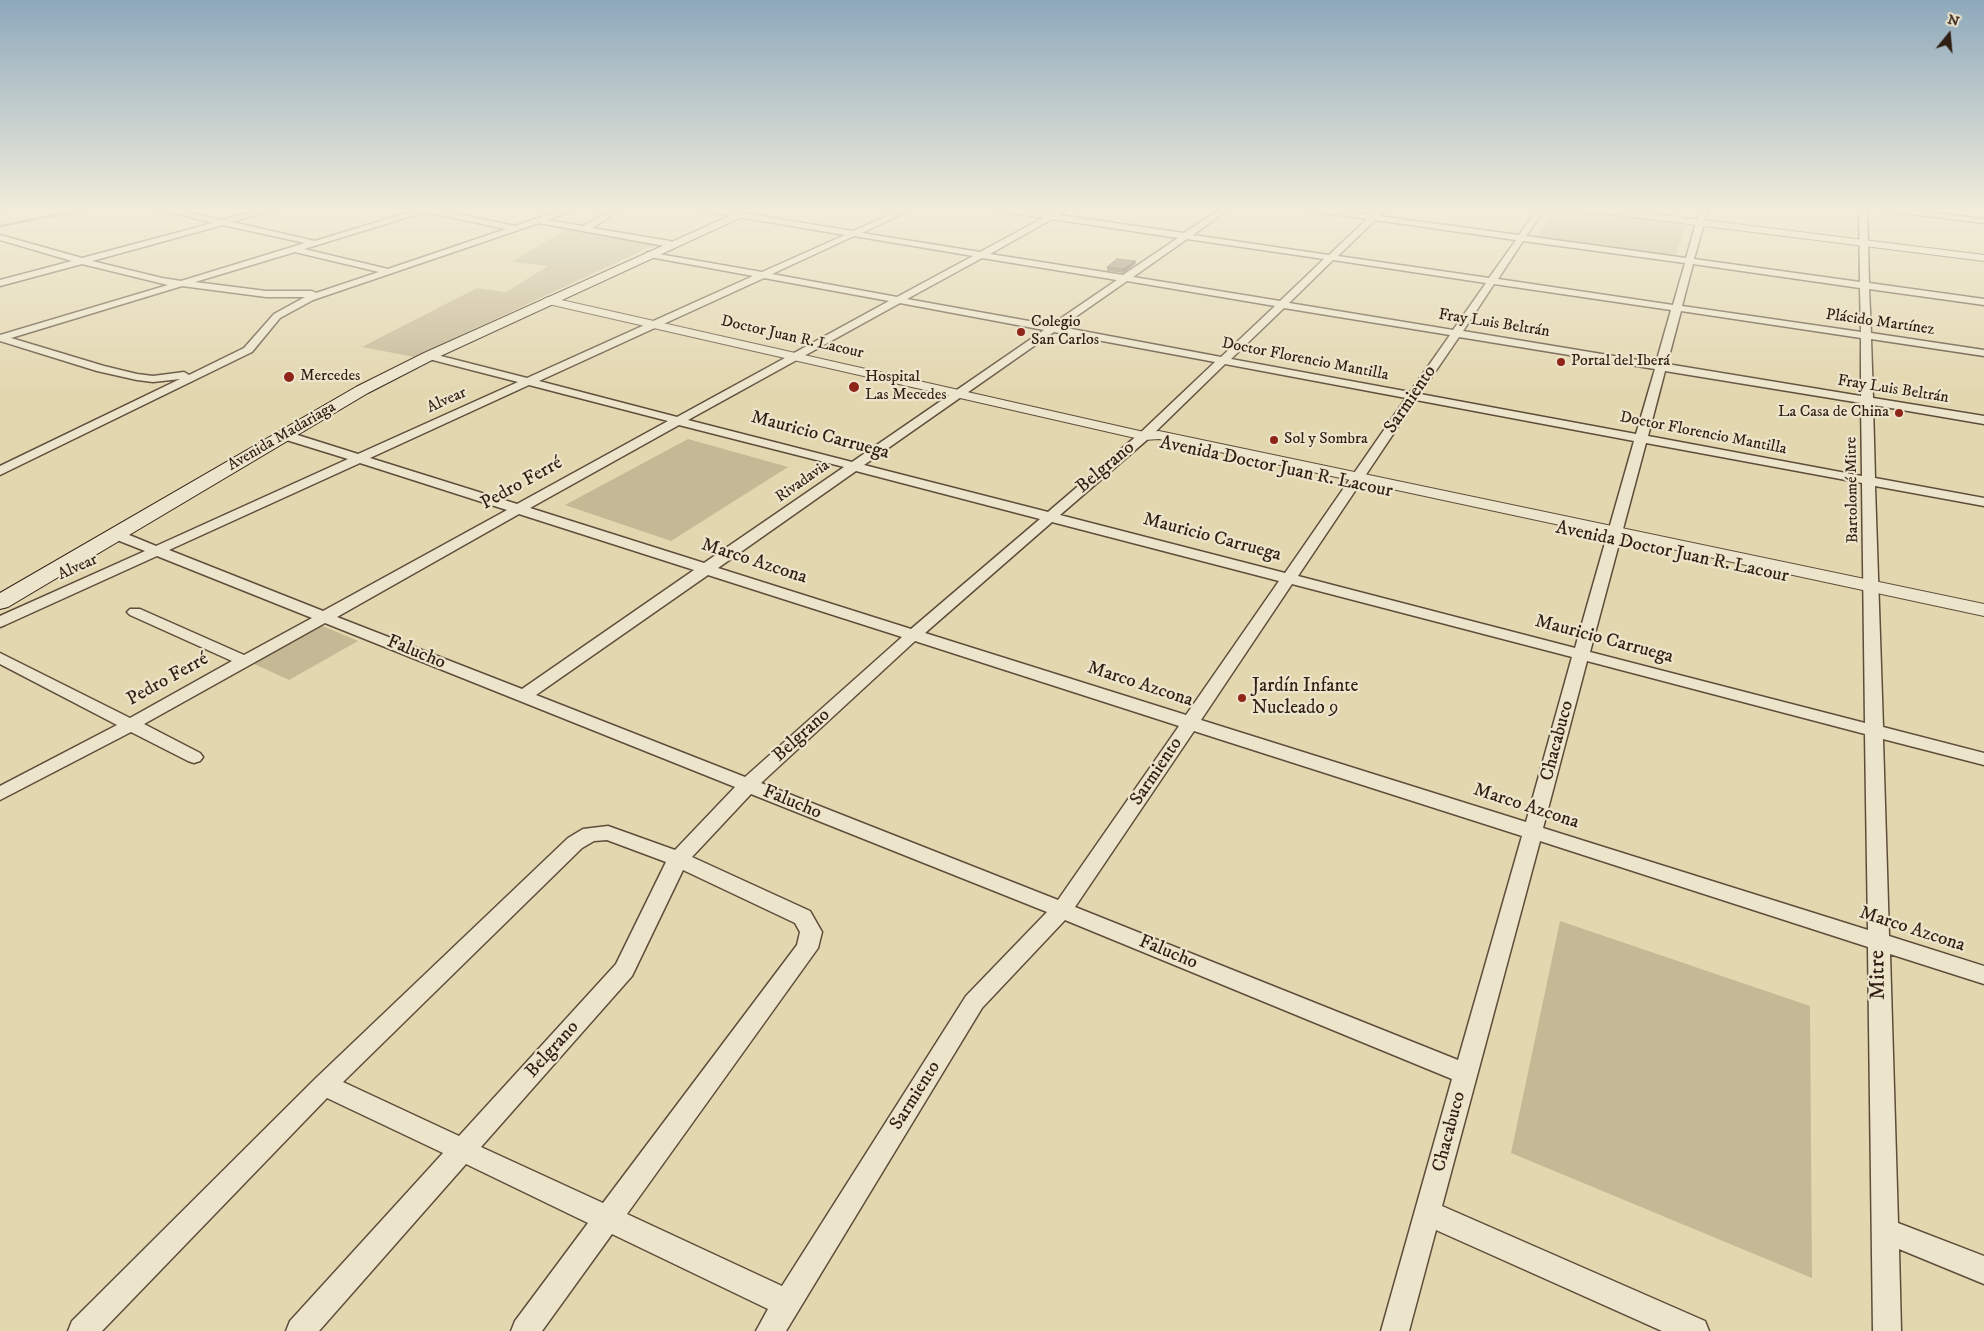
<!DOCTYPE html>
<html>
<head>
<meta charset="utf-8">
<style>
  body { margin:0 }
  #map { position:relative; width:1984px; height:1331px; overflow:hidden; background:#e3d7af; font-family:"IM FELL DW Pica",serif }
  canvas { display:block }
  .north { position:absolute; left:1924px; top:10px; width:50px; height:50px; -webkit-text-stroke:4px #ede5cb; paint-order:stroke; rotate:17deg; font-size:14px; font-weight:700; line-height:20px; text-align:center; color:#311f14 }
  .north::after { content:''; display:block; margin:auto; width:18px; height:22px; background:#311f14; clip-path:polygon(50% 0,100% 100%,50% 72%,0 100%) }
</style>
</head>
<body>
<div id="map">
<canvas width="1984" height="1331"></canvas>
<div class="north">N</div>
</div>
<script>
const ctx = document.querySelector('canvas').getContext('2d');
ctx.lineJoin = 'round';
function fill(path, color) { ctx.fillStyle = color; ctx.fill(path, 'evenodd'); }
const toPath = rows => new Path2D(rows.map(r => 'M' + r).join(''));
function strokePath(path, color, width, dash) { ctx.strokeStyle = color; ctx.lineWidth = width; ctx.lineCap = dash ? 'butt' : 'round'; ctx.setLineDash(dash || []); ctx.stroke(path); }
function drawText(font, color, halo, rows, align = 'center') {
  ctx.font = font + ' "IM FELL DW Pica",serif'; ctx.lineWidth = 4.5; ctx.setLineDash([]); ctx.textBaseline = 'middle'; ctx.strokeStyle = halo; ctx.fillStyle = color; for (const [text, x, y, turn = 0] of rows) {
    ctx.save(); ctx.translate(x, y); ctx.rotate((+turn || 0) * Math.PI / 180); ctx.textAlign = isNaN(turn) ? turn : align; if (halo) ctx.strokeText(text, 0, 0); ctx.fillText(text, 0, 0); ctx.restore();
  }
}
const green = toPath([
  [1556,209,1575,209,1687,224,1675,257,1537,237],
  [571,227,654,245,414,357,362,347,477,288,506,292,548,266,511,262],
  [688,439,788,467,671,541,565,505],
  [318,624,358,641,289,680,250,662],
  [1560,921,1810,1006,1812,1278,1511,1153]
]);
const stream = toPath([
  [0,226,88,209]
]);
const minor = toPath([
  [0,209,6,209,0,211,0,209],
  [158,209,172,209,222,220,263,209,276,209,232,222,315,241,420,209,432,209,515,226,564,209,576,209,548,220,583,226,613,209,623,209,592,228,670,241,674,244,670,247,539,223,313,300,280,318,252,352,0,475,0,466,180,379,153,382,137,380,97,371,0,341,0,335,168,285,82,264,0,286,0,280,72,261,0,240,0,235,82,258,213,223,158,209],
  [425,212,506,229,388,269,304,249,425,212],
  [223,225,305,243,181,281,162,278,92,261,223,225],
  [295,252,379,272,316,293,312,291,266,291,195,282,295,252],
  [182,286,266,297,305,297,274,314,244,348,189,375,184,372,153,376,137,374,104,366,11,338,182,286],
  [699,209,717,209,853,231,902,209,912,209,862,233,980,252,1043,218,1000,211,996,209,1016,209,1050,214,1059,209,1069,209,1059,215,1184,233,1220,209,1229,209,1193,235,1329,255,1367,219,1310,211,1306,209,1327,209,1371,215,1378,209,1386,209,1379,216,1519,235,1537,209,1545,209,1526,236,1686,258,1700,209,1708,209,1694,259,1860,282,1859,209,1867,209,1869,283,1984,299,1984,305,1869,289,1871,333,1984,350,1984,356,1871,339,1873,398,1984,416,1984,424,1873,405,1875,478,1984,498,1984,506,1875,486,1883,727,1984,753,1984,765,1883,739,1889,936,1984,966,1984,984,1890,954,1898,1223,1984,1256,1984,1284,1899,1249,1901,1331,1873,1331,1868,947,1540,841,1442,1206,1705,1321,1709,1331,1662,1331,1436,1230,1409,1331,1381,1331,1452,1079,1065,920,982,1008,786,1331,756,1331,768,1309,612,1234,542,1331,511,1331,515,1321,588,1223,466,1164,319,1331,286,1331,290,1321,443,1153,327,1098,102,1331,68,1331,72,1321,316,1078,568,838,583,829,608,826,675,850,735,787,325,623,144,724,200,753,203,757,200,761,194,763,188,761,131,732,0,800,0,786,117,725,0,664,0,653,130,718,232,661,130,615,127,612,130,609,140,609,244,655,312,618,157,556,5,625,0,627,0,616,145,551,112,538,110,535,112,532,122,532,156,546,348,459,280,438,278,435,280,432,288,432,358,454,518,382,425,358,424,356,425,354,429,353,527,378,753,276,650,257,647,256,647,252,762,272,845,235,703,211,699,209],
  [1052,219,1178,238,1123,275,990,254,1052,219],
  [1375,220,1516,240,1489,278,1338,256,1375,220],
  [854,236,973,256,897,297,772,274,854,236],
  [1187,239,1324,259,1280,301,1133,277,1187,239],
  [1523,241,1685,263,1673,305,1498,279,1523,241],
  [982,258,1117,280,1051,325,907,299,982,258],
  [1333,260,1486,283,1453,330,1289,303,1333,260],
  [1693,264,1860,288,1861,332,1682,306,1693,264],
  [764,278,889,301,677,417,539,381,764,278],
  [1127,281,1275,306,1221,357,1061,327,1127,281],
  [1494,284,1671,310,1656,363,1463,331,1494,284],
  [900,303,1044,330,852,462,688,420,900,303],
  [1284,308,1450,335,1410,392,1231,359,1284,308],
  [1681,311,1861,338,1861,396,1667,364,1681,311],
  [1054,332,1215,362,1140,433,1048,512,864,465,1054,332],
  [1459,337,1655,369,1636,434,1420,394,1459,337],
  [1225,364,1406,398,1285,573,1060,515,1148,439,1225,364],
  [1665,371,1861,403,1862,476,1648,436,1665,371],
  [529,385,668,421,517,504,370,458,529,385],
  [1416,400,1634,441,1575,648,1298,576,1416,400],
  [679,425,844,467,704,563,530,508,679,425],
  [1646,443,1862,483,1865,723,1590,652,1646,443],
  [360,463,507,510,323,611,169,550,360,463],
  [856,471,1040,519,911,629,718,568,856,471],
  [519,514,694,570,522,689,337,617,519,514],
  [1052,522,1279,581,1186,715,925,633,1052,522],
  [708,575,902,637,745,777,536,695,708,575],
  [1292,584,1572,657,1526,822,1201,720,1292,584],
  [915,641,1179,726,1058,900,761,783,915,641],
  [1587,661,1865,734,1868,930,1543,828,1587,661],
  [1194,731,1522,836,1458,1060,1075,907,1194,731],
  [751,794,1047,912,966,996,782,1286,627,1214,818,948,822,932,810,911,692,857,751,794],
  [607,840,666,862,616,964,459,1136,343,1082,582,848,594,841,607,840],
  [683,870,795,923,800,932,797,945,603,1203,481,1147,632,976,683,870],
  [1880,209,1903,209,1984,219,1984,223,1884,211,1880,209]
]);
const tertiary = toPath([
  [1588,209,1616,209,1984,255,1984,261,1593,212,1588,209],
  [548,297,1144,432,1159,431,1984,604,1984,616,1159,439,1144,440,544,303,542,301,544,299,548,297]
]);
const secondary = toPath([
  [738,212,744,215,742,217,434,359,368,393,8,607,0,609,0,593,356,387,424,353,738,212]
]);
const wall = toPath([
  [1136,261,1135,264,1123,273,1107,271,1107,267]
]);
const shadedWall = toPath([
  [1136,261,1135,264,1123,273,1123,269]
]);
const building = toPath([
  [1117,259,1136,261,1123,269,1107,267,1117,259]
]);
const markers = [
  [1021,332,5,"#8f2418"],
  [1561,362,5,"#8f2418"],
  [289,377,6,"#8f2418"],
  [854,387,6,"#8f2418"],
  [1899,413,5,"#8f2418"],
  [1274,440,5,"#8f2418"],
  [1242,698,5,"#8f2418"]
];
const farPoinames = [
  ["Colegio",1031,323],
  ["San Carlos",1031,341],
  ["Portal del Iberá",1571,362],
  ["Mercedes",300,377],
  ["Hospital",865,378],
  ["Las Mecedes",865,396],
  ["La Casa de China",1889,413,"right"],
  ["Sol y Sombra",1284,440]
];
const farStreetnames = [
  ["Plácido Martínez",1880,323,8],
  ["Fray Luis Beltrán",1494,324,9],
  ["Doctor Juan R. Lacour",792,338,13],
  ["Doctor Florencio Mantilla",1305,360,11],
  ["Fray Luis Beltrán",1893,390,9],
  ["Alvear",447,401,-24],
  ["Doctor Florencio Mantilla",1703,434,11],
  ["Avenida Madariaga",282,437,-30],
  ["Rivadavia",803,482,-35],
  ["Bartolomé Mitre",1853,490,-91],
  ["Alvear",78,568,-24]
];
const streetNames = [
  ["Sarmiento",1411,400,-56],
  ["Mauricio Carruega",820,436,15],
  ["Belgrano",1106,468,-40],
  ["Avenida Doctor Juan R. Lacour",1276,468,12],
  ["Pedro Ferré",522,484,-29],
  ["Mauricio Carruega",1212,538,15],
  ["Avenida Doctor Juan R. Lacour",1672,553,12],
  ["Marco Azcona",754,562,18],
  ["Mauricio Carruega",1604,640,15],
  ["Falucho",416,653,22],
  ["Pedro Ferré",168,680,-29],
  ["Marco Azcona",1140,685,18],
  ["Belgrano",802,736,-42],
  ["Chacabuco",1558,741,-75],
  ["Sarmiento",1157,772,-56],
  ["Falucho",792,803,22],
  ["Marco Azcona",1526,807,18],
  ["Marco Azcona",1912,930,18],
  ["Falucho",1168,953,22],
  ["Belgrano",553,1050,-48],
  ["Sarmiento",916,1096,-58],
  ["Chacabuco",1450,1132,-75]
];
const poiNames = [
  ["Jardín Infante",1252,687],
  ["Nucleado 9",1252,709]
];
const nearStreetnames = [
  ["Mitre",1879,975,-91]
];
fill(green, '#c5b895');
strokePath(stream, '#776851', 2.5);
strokePath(minor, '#5e4d3b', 3);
strokePath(tertiary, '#5e4d3b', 2);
strokePath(secondary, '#311f14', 2);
fill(minor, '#ede5cb');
fill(tertiary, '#ede5cb');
fill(secondary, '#ede5cb');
fill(wall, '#7a6d57');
fill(shadedWall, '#635947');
fill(building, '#8e7f65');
strokePath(building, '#635947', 1);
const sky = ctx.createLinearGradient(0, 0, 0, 395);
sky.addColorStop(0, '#8da9bc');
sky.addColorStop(0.53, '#f2eddb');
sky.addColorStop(1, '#f2eddb00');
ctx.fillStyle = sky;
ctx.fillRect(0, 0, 1984, 395);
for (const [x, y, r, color] of markers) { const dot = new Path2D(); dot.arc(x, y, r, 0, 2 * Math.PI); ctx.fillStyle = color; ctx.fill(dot); strokePath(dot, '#ede5cb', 2); }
drawText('16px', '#311f14', '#ede5cb', farPoinames, 'left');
drawText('16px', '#311f14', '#ede5cb', farStreetnames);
drawText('19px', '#311f14', '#ede5cb', streetNames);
drawText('19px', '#311f14', '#ede5cb', poiNames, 'left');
drawText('22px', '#311f14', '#ede5cb', nearStreetnames);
</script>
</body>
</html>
